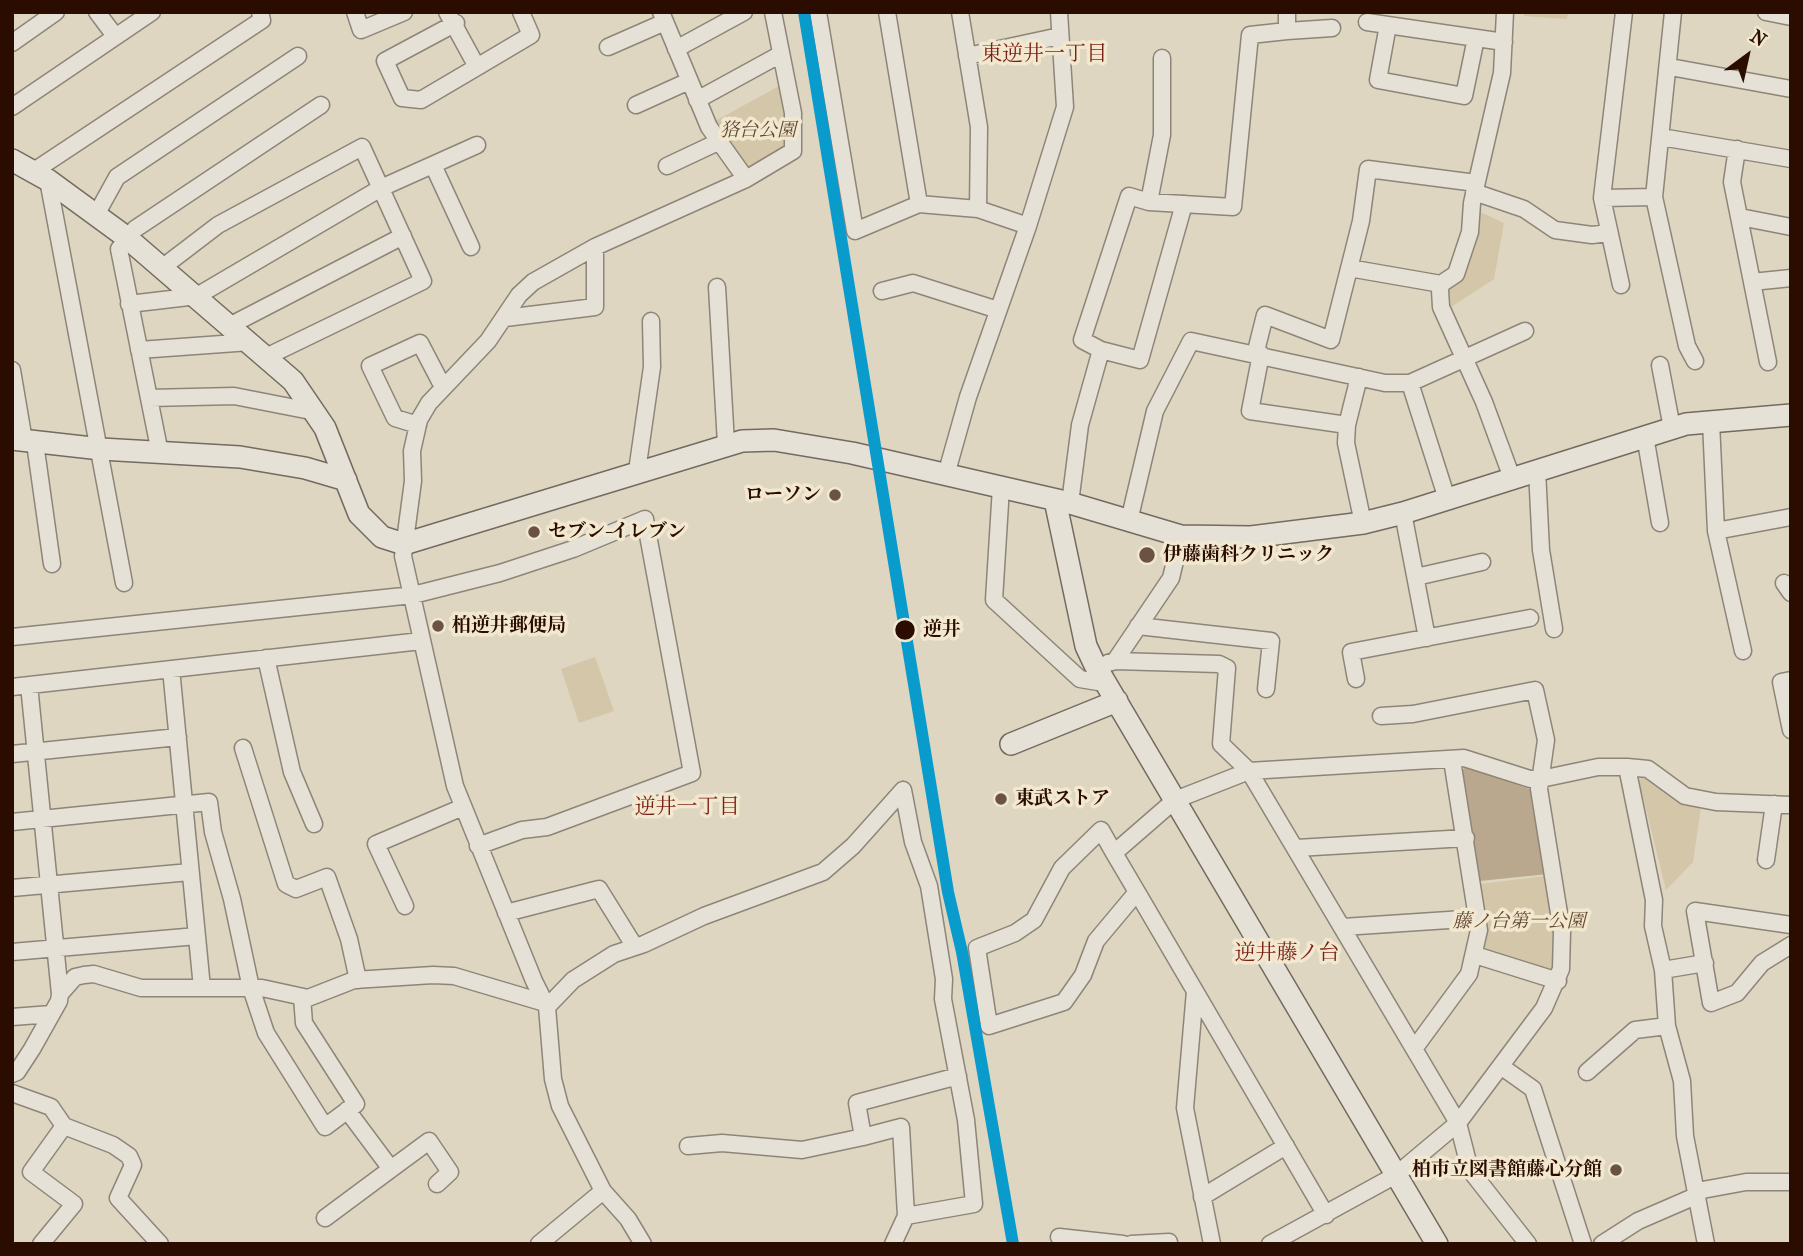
<!DOCTYPE html>
<html>
<head>
<meta charset="utf-8">
<style>
  body { margin:0 }
  #map { position:relative; width:1803px; height:1256px; overflow:hidden; background:#ded6c1; font-family:"IM FELL French Canon",serif }
  canvas { display:block }
  .frame { position:absolute; inset:0; border:14px solid #2b0c00; pointer-events:none }
  .north { position:absolute; left:1712px; top:21px; width:70px; height:70px; -webkit-text-stroke:5px #f1e8cf; paint-order:stroke; rotate:33deg; font-size:19px; font-weight:700; line-height:28px; text-align:center; color:#2b0c00 }
  .north::after { content:''; display:block; margin:auto; width:24px; height:32px; background:#2b0c00; clip-path:polygon(50% 0,100% 100%,50% 72%,0 100%) }
</style>
</head>
<body>
<div id="map">
<canvas width="1803" height="1256"></canvas>
<div class="frame"></div>
<div class="north">N</div>
</div>
<script>
const ctx = document.querySelector('canvas').getContext('2d');
ctx.lineJoin = 'round';
function fill(path, color) { ctx.fillStyle = color; ctx.fill(path, 'evenodd'); }
const toPath = rows => new Path2D(rows.map(r => 'M' + r).join(''));
function strokePath(path, color, width, dash) { ctx.strokeStyle = color; ctx.lineWidth = width; ctx.lineCap = dash ? 'butt' : 'round'; ctx.setLineDash(dash || []); ctx.stroke(path); }
function drawText(font, color, halo, rows, align = 'center') {
  ctx.font = font + ' "IM FELL French Canon","Noto Serif JP",serif'; ctx.lineWidth = 7; ctx.setLineDash([]); ctx.textBaseline = 'middle'; ctx.strokeStyle = halo; ctx.fillStyle = color; for (const [text, x, y, turn = 0] of rows) {
    ctx.save(); ctx.translate(x, y); ctx.rotate((+turn || 0) * Math.PI / 180); ctx.textAlign = isNaN(turn) ? turn : align; if (halo) ctx.strokeText(text, 0, 0); ctx.fillText(text, 0, 0); ctx.restore();
  }
}
const green = toPath([
  [1524,12,1568,12,1567,19,1524,16],
  [781,85,787,115,787,144,782,151,750,169,742,168,715,121],
  [1478,211,1504,223,1494,279,1451,307,1446,291],
  [595,657,614,711,579,723,561,669],
  [1643,775,1701,807,1693,862,1666,890,1639,781],
  [1545,876,1556,935,1554,975,1484,954,1486,930,1480,884]
]);
const water = toPath([
  [1466,767,1532,790,1548,874,1480,881,1462,770]
]);
const street = toPath([
  [97,12,115,36],
  [355,12,361,30,404,12],
  [447,12,477,67,531,35,521,12],
  [661,12,709,127,746,179],
  [818,12,855,231,919,204,978,209],
  [887,12,919,204],
  [960,12,979,127,978,209,1028,226],
  [1505,12,1502,73,1472,203,1470,232,1456,274,1441,284,1440,290,1441,307,1484,402,1512,478],
  [1673,12,1654,197,1687,346,1695,361],
  [1766,12,1791,17],
  [1367,22,1504,42],
  [456,23,385,61,402,98,421,100,477,67],
  [1388,25,1378,80,1464,96,1476,38],
  [1287,31,1332,28],
  [12,43,56,12],
  [608,47,665,22],
  [676,49,744,12],
  [967,56,1060,36],
  [1670,67,1791,89],
  [697,100,781,54],
  [636,105,689,81],
  [12,107,152,12],
  [1661,137,1791,159],
  [1737,149,1732,182,1768,362],
  [433,165,471,247],
  [667,166,718,142],
  [34,171,262,20,260,12],
  [48,180,124,583],
  [1474,192,1524,209,1555,230,1592,235,1609,233],
  [1602,198,1654,197],
  [1149,202,1162,135,1162,58],
  [96,215,117,177,298,56],
  [1740,217,1791,227],
  [163,267,218,225,362,147,423,281,268,356],
  [1349,268,1441,284],
  [1752,282,1791,278],
  [1621,285,1602,198,1624,12],
  [717,287,726,444],
  [882,291,913,283,998,310],
  [129,304,197,296,381,188,477,145],
  [505,318,595,307,595,247],
  [231,325,403,236],
  [139,350,250,342],
  [1101,350,1082,340,1129,196,1149,202,1233,207,1250,35,1287,31,1287,12],
  [1261,354,1250,411,1347,425],
  [1255,355,1265,315,1331,340,1361,221,1368,169,1476,183],
  [1660,365,1672,428],
  [12,370,24,441],
  [1359,377,1347,425,1346,443,1363,523],
  [1410,383,1447,499],
  [149,398,234,396,316,412],
  [1711,422,1716,531,1743,651],
  [418,425,395,418,370,366,420,343,443,387],
  [1645,436,1660,523],
  [35,443,52,564],
  [160,453,119,249,135,229,321,105],
  [1537,470,1541,550,1554,629],
  [637,471,652,367,651,321],
  [946,475,968,397,1028,226,1065,107,1059,12],
  [1001,487,994,600,1080,679,1104,683],
  [1070,503,1080,425,1101,350,1140,360,1184,204],
  [1403,513,1427,638],
  [1129,521,1155,411,1191,341,1385,383,1410,383,1525,331],
  [1716,531,1791,517],
  [1416,577,1482,562],
  [1784,583,1791,593],
  [1138,626,1271,641,1266,689],
  [12,637,413,595,500,573,573,549,645,519,692,773,547,827,522,830,478,846],
  [266,658,292,772,314,824],
  [1115,661,1219,664,1227,668,1221,744,1249,771,1458,1123,1470,1170,1528,1244],
  [1108,663,1115,661,1171,578,1181,536],
  [171,669,202,988],
  [1356,679,1351,652,1530,618],
  [1791,680,1781,682,1791,730],
  [29,685,60,994],
  [12,687,421,641],
  [243,748,286,884,296,889,327,877,349,939,358,980],
  [12,754,178,737],
  [1627,767,1654,900,1653,926,1663,970,1667,1026,1682,1081,1685,1136,1706,1244],
  [903,790,913,842,929,886,944,979,943,999,966,1120,974,1204,906,1216],
  [12,822,209,802,213,832,232,899,251,988,266,1033,325,1127,356,1104,304,1023,302,997],
  [1297,848,1466,838],
  [1114,853,1175,800,1249,771,1464,758,1530,779,1541,779,1598,767,1627,767,1648,769,1685,796,1716,802,1791,805],
  [1766,860,1774,804],
  [12,888,190,872],
  [1137,892,1096,941,1083,975,1064,1002,989,1026,977,948,1015,933,1034,920,1062,868,1101,830,1114,853,1137,892,1195,991,1326,1215],
  [405,906,376,844,463,807],
  [506,913,599,889,635,947],
  [1791,925,1695,911,1711,1003,1737,993,1762,963,1791,945],
  [1343,927,1479,918],
  [12,952,197,936],
  [1475,955,1558,981],
  [1663,970,1705,963],
  [1195,991,1185,1108,1212,1244],
  [547,1007,573,980,614,954,644,944,704,916,823,872,853,846,903,790],
  [12,1017,51,1014],
  [1414,1049,1469,974,1479,930,1452,760],
  [1502,1067,1533,1089,1583,1244],
  [1587,1072,1635,1030,1667,1026],
  [12,1074,17,1072,32,1049,59,1001,60,994,75,977,84,975,94,974,141,988,262,988,308,998,354,980,433,975,454,976,545,1003],
  [12,1093,51,1107,64,1126,113,1145,129,1156,133,1165,118,1198,160,1244],
  [347,1110,391,1169,429,1141,450,1172,437,1184],
  [688,1146,722,1143,802,1150,863,1137],
  [1697,1191,1746,1182,1791,1182],
  [1202,1197,1286,1146],
  [325,1218,391,1169],
  [1059,1237,1123,1244],
  [41,1244,74,1204,31,1172,64,1126],
  [539,1244,603,1191],
  [643,1244,628,1219,603,1191,560,1106,553,1079,547,1007,534,981,455,786,403,556,413,481,412,451,419,420,429,403,488,341,519,295,533,282,595,247,746,179,793,151,793,113,773,12],
  [893,1244,906,1216,901,1127,863,1137,857,1103,958,1076],
  [1131,1244,1169,1242],
  [1270,1244,1396,1175,1458,1123,1544,1008,1561,969,1562,932,1539,789,1546,740,1535,690,1413,714,1381,716],
  [1602,1244,1638,1221,1698,1195]
]);
const secondary = toPath([
  [12,160,48,180,126,237,293,381,325,428,359,514,382,537,404,544,742,441,774,440,852,453,1070,503,1181,536,1251,537,1363,523,1403,513,1686,424,1791,415],
  [12,439,101,449,240,457,305,468,346,480],
  [1055,500,1086,646,1095,665,1437,1244],
  [1011,744,1117,701]
]);
const rail1 = toPath([
  [804,12,948,892,962,952,1013,1244]
]);
const markers = [
  [835,495,7,"#6a5344"],
  [534,532,7,"#6a5344"],
  [1147,555,9,"#6a5344"],
  [438,626,7,"#6a5344"],
  [905,630,11,"#2b0c00"],
  [1001,799,7,"#6a5344"],
  [1616,1170,7,"#6a5344"]
];
const parkNames = [
  ["狢台公園",758,131],
  ["藤ノ台第一公園",1519,922]
];
const poiNames = [
  ["ローソン",821,495,"right"],
  ["セブン-イレブン",548,532],
  ["伊藤歯科クリニック",1163,555],
  ["柏逆井郵便局",452,626],
  ["東武ストア",1015,799],
  ["柏市立図書館藤心分館",1602,1170,"right"]
];
const stopNames = [
  ["逆井",923,630]
];
const neighbourhoodNames = [
  ["東逆井一丁目",1044,55],
  ["逆井一丁目",687,808],
  ["逆井藤ノ台",1287,954]
];
fill(green, '#d3c6a9');
fill(water, '#b9a88d');
strokePath(street, '#8e8578', 19);
strokePath(secondary, '#746a5f', 24);
strokePath(street, '#e5e1d6', 16);
strokePath(secondary, '#e5e1d6', 21);
strokePath(rail1, '#099bcc', 12);
for (const [x, y, r, color] of markers) { const dot = new Path2D(); dot.arc(x, y, r, 0, 2 * Math.PI); ctx.fillStyle = color; ctx.fill(dot); strokePath(dot, '#f1e8cf', 2.5); }
drawText('italic 19px', '#634934', '#f1e8cf', parkNames);
drawText('bold 19px', '#2b0c00', '#f1e8cf', poiNames, 'left');
drawText('bold 19px', '#2b0c00', '#f1e8cf', stopNames, 'left');
drawText('21px', '#7a1f14', '#f1e8cf', neighbourhoodNames);
</script>
</body>
</html>
